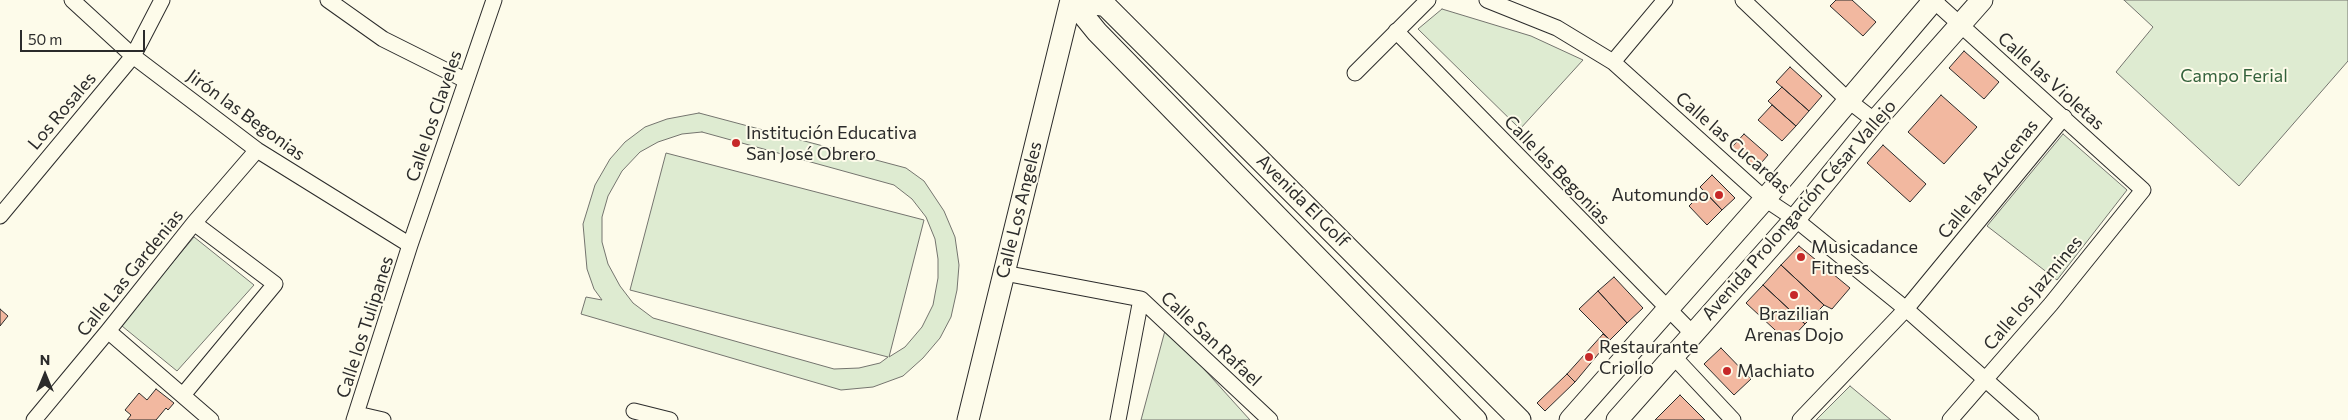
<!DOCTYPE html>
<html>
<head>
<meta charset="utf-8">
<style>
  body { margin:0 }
  #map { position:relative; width:2348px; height:420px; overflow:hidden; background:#fdfbea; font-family:Commissioner,sans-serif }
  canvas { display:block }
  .north { position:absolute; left:20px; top:350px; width:50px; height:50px; -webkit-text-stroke:4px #fdfbea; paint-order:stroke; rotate:0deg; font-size:14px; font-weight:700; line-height:20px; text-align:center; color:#2b2b2b }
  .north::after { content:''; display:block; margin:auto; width:18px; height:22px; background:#2b2b2b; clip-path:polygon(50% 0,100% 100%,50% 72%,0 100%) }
  .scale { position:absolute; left:20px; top:30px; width:125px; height:22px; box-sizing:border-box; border:2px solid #2b2b2b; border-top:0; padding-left:6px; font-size:15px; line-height:18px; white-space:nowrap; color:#2b2b2b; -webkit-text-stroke:4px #fdfbea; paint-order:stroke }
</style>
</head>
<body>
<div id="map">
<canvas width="2348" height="420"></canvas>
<div class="north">N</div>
<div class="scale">50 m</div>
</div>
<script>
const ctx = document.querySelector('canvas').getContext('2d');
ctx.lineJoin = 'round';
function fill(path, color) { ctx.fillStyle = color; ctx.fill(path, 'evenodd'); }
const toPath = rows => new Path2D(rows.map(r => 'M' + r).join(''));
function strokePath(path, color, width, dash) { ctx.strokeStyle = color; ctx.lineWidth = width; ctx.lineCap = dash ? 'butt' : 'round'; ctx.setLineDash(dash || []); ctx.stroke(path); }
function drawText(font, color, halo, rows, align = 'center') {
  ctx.font = font + ' Commissioner,sans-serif'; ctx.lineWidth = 4; ctx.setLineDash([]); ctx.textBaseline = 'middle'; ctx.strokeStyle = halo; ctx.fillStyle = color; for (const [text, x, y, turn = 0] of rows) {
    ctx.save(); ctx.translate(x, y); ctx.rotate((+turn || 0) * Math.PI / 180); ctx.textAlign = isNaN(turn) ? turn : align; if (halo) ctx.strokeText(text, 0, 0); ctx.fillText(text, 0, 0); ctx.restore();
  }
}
const green = toPath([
  [2124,0,2348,0,2348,61,2239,186,2116,72,2153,27,2124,0],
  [1442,9,1531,36,1583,60,1520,129,1418,29,1442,9],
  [699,113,906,168,924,181,944,211,955,237,959,265,957,290,951,317,940,338,923,358,903,376,873,387,841,390,581,314,586,297,602,300,594,289,587,269,583,224,595,185,610,159,625,142,645,127,667,119,699,113],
  [702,132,894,185,912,199,926,217,935,239,938,259,938,278,933,305,922,327,905,347,889,357,924,220,666,153,630,290,888,357,880,363,859,368,834,369,653,318,633,303,620,286,608,264,602,242,602,217,608,196,622,171,640,152,658,142,682,134,702,132],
  [2063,134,2127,190,2057,280,1987,226,2063,134],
  [194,237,254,285,177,371,122,326,123,322,194,237],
  [1166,327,1250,420,1141,420,1166,327],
  [1850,386,1891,420,1816,420,1850,386]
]);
const building = toPath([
  [1836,0,1852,0,1876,22,1863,36,1830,6,1836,0],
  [1964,51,1999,82,1984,99,1949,68,1964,51],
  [1790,67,1822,96,1809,111,1776,82,1790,67],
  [1782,87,1809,111,1796,126,1768,101,1782,87],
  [1941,95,1977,127,1944,164,1908,132,1941,95],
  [1772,105,1796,126,1782,141,1758,120,1772,105],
  [1744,134,1768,155,1756,169,1731,148,1744,134],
  [1883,145,1926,184,1910,202,1867,163,1883,145],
  [1712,175,1735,198,1722,210,1700,187,1712,175],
  [1704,191,1722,210,1707,225,1689,206,1704,191],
  [1799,246,1850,288,1832,309,1824,305,1781,265,1799,246],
  [1781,265,1824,305,1805,324,1763,285,1781,265],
  [1614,277,1643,308,1627,323,1598,291,1614,277],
  [1763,285,1805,324,1788,342,1746,303,1763,285],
  [1598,291,1627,323,1610,340,1579,309,1598,291],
  [0,309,8,316,0,326,0,309],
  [1603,334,1610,340,1575,382,1567,374,1603,334],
  [1721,348,1751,379,1734,395,1704,364,1721,348],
  [1567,374,1575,382,1545,411,1537,403,1567,374],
  [156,389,174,403,168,410,166,408,156,420,127,420,131,415,125,410,139,393,147,400,156,389],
  [1680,395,1705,420,1655,420,1680,395]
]);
const street = toPath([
  [72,0,133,56,257,150,410,245],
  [328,0,383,39,465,80],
  [1487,0,1557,28,1613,62,1765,199,1795,219,1906,309,2031,420],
  [1743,0,1849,101,1875,121],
  [1933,0,2143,190,2051,304,1950,420],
  [1396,31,1693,334],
  [1613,62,1665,0],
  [1355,73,1428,0],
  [0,216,133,56,162,0],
  [1004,273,1141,299,1270,420],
  [108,331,211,420],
  [1674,357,1733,420],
  [183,395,275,284,194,223],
  [634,411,670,420],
  [357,414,383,420],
  [34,420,108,331,194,223,257,150],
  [354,420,410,245,494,0],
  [1118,420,1141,299],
  [1800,420,1906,309,2064,117]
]);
const secondary = toPath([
  [1071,0,1097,32,1476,420],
  [1075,0,1106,6,1520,420],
  [968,420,1071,0],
  [1570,420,1765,199,1934,0],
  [1617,420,1795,219,1875,121,1982,0]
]);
const markers = [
  [736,143,5,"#c62828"],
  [1719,195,5,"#c62828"],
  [1801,257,5,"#c62828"],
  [1794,295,5,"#c62828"],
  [1589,357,5,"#c62828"],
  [1727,371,5,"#c62828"]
];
const parkNames = [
  ["Campo Ferial",2234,76]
];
const streetNames = [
  ["Calle las Violetas",2051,81,42],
  ["Los Rosales",62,111,-50],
  ["Jirón las Begonias",246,115,36],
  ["Calle los Claveles",434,116,-71],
  ["Calle las Cucardas",1733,143,41],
  ["Calle las Begonias",1557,170,46],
  ["Calle las Azucenas",1988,179,-51],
  ["Avenida El Golf",1303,201,45],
  ["Calle Los Angeles",1019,210,-76],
  ["Avenida Prolongación César Vallejo",1799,210,-49],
  ["Calle Las Gardenias",130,273,-51],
  ["Calle los Jazmines",2033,293,-50],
  ["Calle los Tulipanes",365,327,-72],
  ["Calle San Rafael",1211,339,43]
];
const poiNames = [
  ["Institución Educativa",746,133],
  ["San José Obrero",746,154],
  ["Automundo",1709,195,"right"],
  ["Musicadance",1811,247],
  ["Fitness",1811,268],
  ["Brazilian",1794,314,"center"],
  ["Arenas Dojo",1794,335,"center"],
  ["Restaurante",1599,347],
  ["Criollo",1599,368],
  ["Machiato",1737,371]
];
fill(green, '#deebd1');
strokePath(green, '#74746e', 1);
fill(building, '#f2b8a0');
strokePath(building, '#2b2b2b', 1);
strokePath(street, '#2b2b2b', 17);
strokePath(secondary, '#2b2b2b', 23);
strokePath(street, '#fdfbea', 15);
strokePath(secondary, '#fdfbea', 21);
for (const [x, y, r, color] of markers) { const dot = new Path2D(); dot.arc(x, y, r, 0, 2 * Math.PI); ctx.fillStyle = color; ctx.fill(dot); strokePath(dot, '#fdfbea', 2); }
drawText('18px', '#34623c', '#fdfbea', parkNames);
drawText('18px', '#2b2b2b', '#fdfbea', streetNames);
drawText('18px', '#2b2b2b', '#fdfbea', poiNames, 'left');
</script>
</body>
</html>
